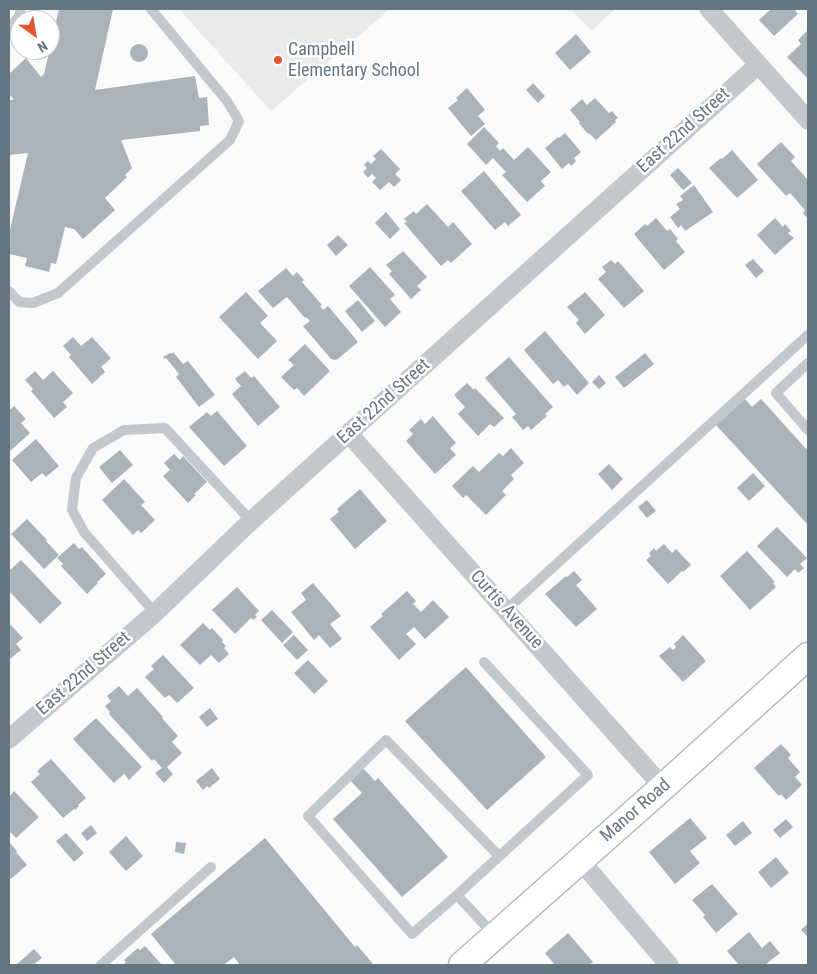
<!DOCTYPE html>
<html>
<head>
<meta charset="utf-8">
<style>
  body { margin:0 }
  #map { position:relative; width:817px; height:974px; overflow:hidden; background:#fafaf8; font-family:"Roboto Condensed",sans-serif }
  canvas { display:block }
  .frame { position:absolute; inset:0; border:10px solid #657683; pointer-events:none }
  .north { position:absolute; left:10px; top:10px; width:50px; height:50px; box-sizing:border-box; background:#fff; border:1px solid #c1c8cd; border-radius:50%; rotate:148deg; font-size:14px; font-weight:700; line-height:20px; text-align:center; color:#657683 }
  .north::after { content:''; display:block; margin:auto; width:18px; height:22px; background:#e4572e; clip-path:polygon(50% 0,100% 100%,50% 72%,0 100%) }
</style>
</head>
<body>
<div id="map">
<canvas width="817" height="974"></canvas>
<div class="frame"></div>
<div class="north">N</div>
</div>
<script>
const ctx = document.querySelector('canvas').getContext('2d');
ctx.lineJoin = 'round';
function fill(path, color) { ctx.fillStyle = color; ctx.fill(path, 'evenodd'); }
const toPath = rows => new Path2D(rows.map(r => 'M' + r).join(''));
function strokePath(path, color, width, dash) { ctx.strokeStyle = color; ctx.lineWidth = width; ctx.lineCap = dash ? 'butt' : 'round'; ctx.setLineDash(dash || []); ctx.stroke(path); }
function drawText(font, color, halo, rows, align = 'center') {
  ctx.font = font + ' "Roboto Condensed",sans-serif'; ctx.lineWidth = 5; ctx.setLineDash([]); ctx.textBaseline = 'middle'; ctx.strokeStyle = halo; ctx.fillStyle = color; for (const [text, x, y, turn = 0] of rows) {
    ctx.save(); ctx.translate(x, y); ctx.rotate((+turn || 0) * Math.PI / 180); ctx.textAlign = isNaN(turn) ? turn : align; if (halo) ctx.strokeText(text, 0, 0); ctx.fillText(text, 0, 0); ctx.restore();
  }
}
const built = toPath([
  [179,9,390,9,271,111],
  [570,9,615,9,592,30]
]);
const building = toPath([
  [59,9,113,9,95,90,195,76,199,98,207,97,209,125,200,126,200,131,121,140,132,168,125,175,127,177,105,198,115,210,83,239,74,229,65,227,56,264,51,263,49,272,25,266,27,258,9,254,9,234,28,153,9,155,9,100,14,100,9,94,9,74,26,58,41,77,44,74],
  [771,9,794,9,798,14,774,36,759,20],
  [808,30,808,79,787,57,801,44,798,40],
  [576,34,591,52,570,70,555,53],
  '130 53a9 9 0 1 1 18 0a9 9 0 1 1-18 0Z',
  [533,83,545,96,538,103,526,90],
  [467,88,485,110,478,116,485,124,471,136,448,108,458,100,456,98],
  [595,98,609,113,612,111,618,118,615,120,616,122,596,140,589,133,588,134,579,123,580,122,570,110,582,99,587,105],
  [484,127,499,143,496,146,500,151,503,148,514,160,528,147,551,172,541,181,545,186,527,202,502,175,506,172,493,158,486,165,467,144],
  [565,133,581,152,574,158,576,161,571,166,569,163,562,169,545,148,558,137,559,138],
  [781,142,795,157,791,161,808,180,808,219,803,213,805,210,790,193,786,196,757,164],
  [381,149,400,169,395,174,401,180,394,187,389,182,380,190,372,182,376,178,372,174,368,178,363,172,367,168,364,165,368,161,371,164,376,159,373,156],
  [732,150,758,180,737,198,709,168,721,158,722,159],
  [678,168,692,183,683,190,670,175],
  [484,171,521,215,508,226,505,222,495,230,461,191],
  [694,185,713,212,685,231,681,225,678,228,670,217,680,209,676,204,683,200,680,196],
  [427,204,448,227,453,222,472,244,451,263,448,260,441,266,404,223,407,222,404,219,414,211,416,214],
  [386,212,400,229,390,239,375,223],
  [656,218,667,231,670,229,678,239,676,241,685,252,664,270,634,234,645,224,647,226],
  [775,218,783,227,785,224,791,231,788,233,794,238,775,255,757,235],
  [338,235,348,245,336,256,327,245],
  [403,251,427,277,417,286,421,290,411,299,389,274,392,271,386,265],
  [753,259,764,271,756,278,745,265],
  [611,260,615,264,618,261,644,291,624,308,598,279,606,272,602,267],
  [370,267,395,295,390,299,401,312,385,327,349,286],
  [286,268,293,276,297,272,304,280,302,282,322,305,320,306,323,310,328,306,358,342,338,359,335,360,331,359,303,326,310,321,306,317,305,318,287,297,273,308,258,291],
  [246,292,268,316,260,323,277,341,258,359,219,317],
  [585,292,605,315,585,334,576,323,579,320,567,307],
  [358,300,375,321,362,332,345,311],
  [545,331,589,383,577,395,568,384,564,387,558,380,553,384,524,350],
  [73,337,81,346,92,337,111,358,101,367,105,372,92,384,69,357,71,355,63,346],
  [305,344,330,371,304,396,297,388,294,390,281,377,294,365,288,360],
  [173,352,183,364,188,361,215,395,199,407,176,377,179,374,166,358,165,359,163,357,170,353,171,354],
  [645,353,654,364,624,388,615,377],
  [509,357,553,407,545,414,547,416,531,430,528,426,523,430,512,417,516,414,485,378],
  [35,371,43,380,53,371,73,393,63,402,67,407,54,418,31,391,33,389,25,380],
  [245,371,251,378,254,376,280,407,258,426,232,394,241,386,235,379],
  [599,375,606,383,599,389,592,382],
  [467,383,474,390,475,388,504,418,494,427,490,424,478,436,458,414,465,407,454,395],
  [745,399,752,407,761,399,808,451,808,481,807,482,808,484,808,525,716,425],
  [14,406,26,419,21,423,30,433,9,452,9,411],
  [217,411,247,446,224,466,189,427,207,412,211,416],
  [433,416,456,443,450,448,456,455,435,474,406,441,413,434,409,430,410,429,421,419,425,424],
  [36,439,59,466,46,477,42,473,31,482,12,460],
  [511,448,524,463,511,475,514,479,502,491,506,495,486,515,466,495,463,498,452,486,473,466,479,472,499,453,503,456],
  [120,450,133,465,112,483,99,467],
  [174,454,180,460,183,456,207,482,194,494,196,495,188,503,163,476,170,470,164,463],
  [609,464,623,479,612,490,598,474],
  [753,473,765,486,749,501,737,488],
  [124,479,145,502,141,505,155,520,141,533,138,530,133,535,102,500],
  [360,489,387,521,355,549,330,519,339,512,337,509],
  [647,500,656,511,647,518,638,507],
  [27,519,47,540,46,541,59,555,44,569,11,534],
  [777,527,807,558,800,564,804,568,798,573,795,569,787,577,757,546],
  [74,543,79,549,82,547,106,574,97,582,98,583,87,594,61,566,63,564,57,558],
  [664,544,672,553,676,549,691,565,683,572,682,571,668,584,646,560,651,556,649,553,654,548,656,551],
  [747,551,775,582,773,583,776,587,750,610,720,576],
  [21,560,62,603,40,624,9,591,9,571],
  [574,571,582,580,576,585,597,609,576,627,545,594,566,576,567,577],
  [313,583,341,616,330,624,342,639,330,648,319,635,314,640,291,612,306,600,301,593],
  [237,587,259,611,255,615,257,617,253,620,251,618,235,634,212,610],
  [407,591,416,601,413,604,421,612,433,600,449,617,425,639,414,627,406,634,416,644,399,660,370,627,383,616,381,614],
  [272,610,293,632,282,643,261,620],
  [9,623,23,638,16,644,21,650,10,659],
  [203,623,210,630,212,628,223,640,222,642,226,646,224,648,229,654,219,663,211,655,200,665,180,645],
  [294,635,308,650,297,660,283,645],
  [683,635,706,661,683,682,659,656,670,647,673,650,676,647,674,644],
  [163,655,194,688,177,703,169,695,165,698,145,677,154,669,151,666],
  [308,660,328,681,314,694,294,673],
  [466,667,546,757,487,810,405,721],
  [119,686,128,696,137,688,163,717,162,718,178,736,172,742,182,753,167,767,173,774,164,783,155,773,162,768,154,759,152,761,109,714,110,712,105,706,111,701,107,696],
  [210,708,218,719,207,727,199,717],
  [96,718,142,767,129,780,124,774,114,783,73,739],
  [781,744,791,755,788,758,800,772,795,777,802,785,786,800,781,794,779,796,776,793,754,768],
  [51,759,86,798,78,805,79,806,75,810,74,809,63,818,31,782,40,774,37,771],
  [361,766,375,781,378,778,448,857,402,897,333,819,362,793,348,778],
  [212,768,220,779,209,788,207,786,203,790,196,781],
  [14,791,39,817,16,838,9,831,9,797],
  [690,818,707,838,690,851,700,863,675,884,649,852],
  [786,819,793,827,780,838,773,830],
  [743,821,752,833,735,846,726,835],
  [91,825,97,833,87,841,81,833],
  [66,833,84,853,74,862,56,841],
  [126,836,143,856,126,871,109,852],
  [265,838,355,947,357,945,374,965,240,965,234,957,225,964,227,965,176,965,151,934],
  [9,842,17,851,16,852,27,865,11,879,9,877],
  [176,842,186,843,184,854,175,852],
  [776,857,789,873,771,888,758,872],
  [712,884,738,914,716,933,703,917,705,915,692,900],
  [808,923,808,937,801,930],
  [749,932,762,948,770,941,780,953,765,965,739,965,727,951],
  [568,933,593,962,589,965,555,965,545,953],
  [145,946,162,965,123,965,126,962,124,960,138,948,140,950],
  [34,949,42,958,33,965,16,965]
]);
const lane = toPath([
  [9,29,19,16,21,9],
  [9,291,19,302,33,303,58,293,230,140,239,121,227,101,151,9],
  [808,363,776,393,808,430],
  [506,610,808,335],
  [155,613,84,532,72,510,76,478,93,448,124,430,165,428,251,521],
  [484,662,588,775,457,895,412,934,308,816,386,740,499,856],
  [457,895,494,935],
  [101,965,211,867]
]);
const street = toPath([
  [709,9,808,120],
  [349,434,663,787],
  [9,739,155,613,251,521,758,65],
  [580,860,669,965]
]);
const secondary = toPath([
  [462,965,663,787,808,656]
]);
const markers = [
  [278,60,5,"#e4572e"]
];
const poiNames = [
  ["Campbell",288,50],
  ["Elementary School",288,71]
];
const streetNames = [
  ["East 22nd Street",684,131,-42],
  ["East 22nd Street",384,402,-42],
  ["Curtis Avenue",506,610,48],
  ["East 22nd Street",84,674,-41],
  ["Manor Road",636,811,-41]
];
fill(built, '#e8e9e9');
fill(building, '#aab3b9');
strokePath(secondary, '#b3babf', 29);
strokePath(lane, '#c3c8cc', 10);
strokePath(street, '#c3c8cc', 19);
strokePath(secondary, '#fff', 26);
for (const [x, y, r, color] of markers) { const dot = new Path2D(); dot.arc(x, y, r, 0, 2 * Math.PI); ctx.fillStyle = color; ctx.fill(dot); strokePath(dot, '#fff', 2); }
drawText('18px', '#657683', '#fff', poiNames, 'left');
drawText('18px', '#657683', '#fff', streetNames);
</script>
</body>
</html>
